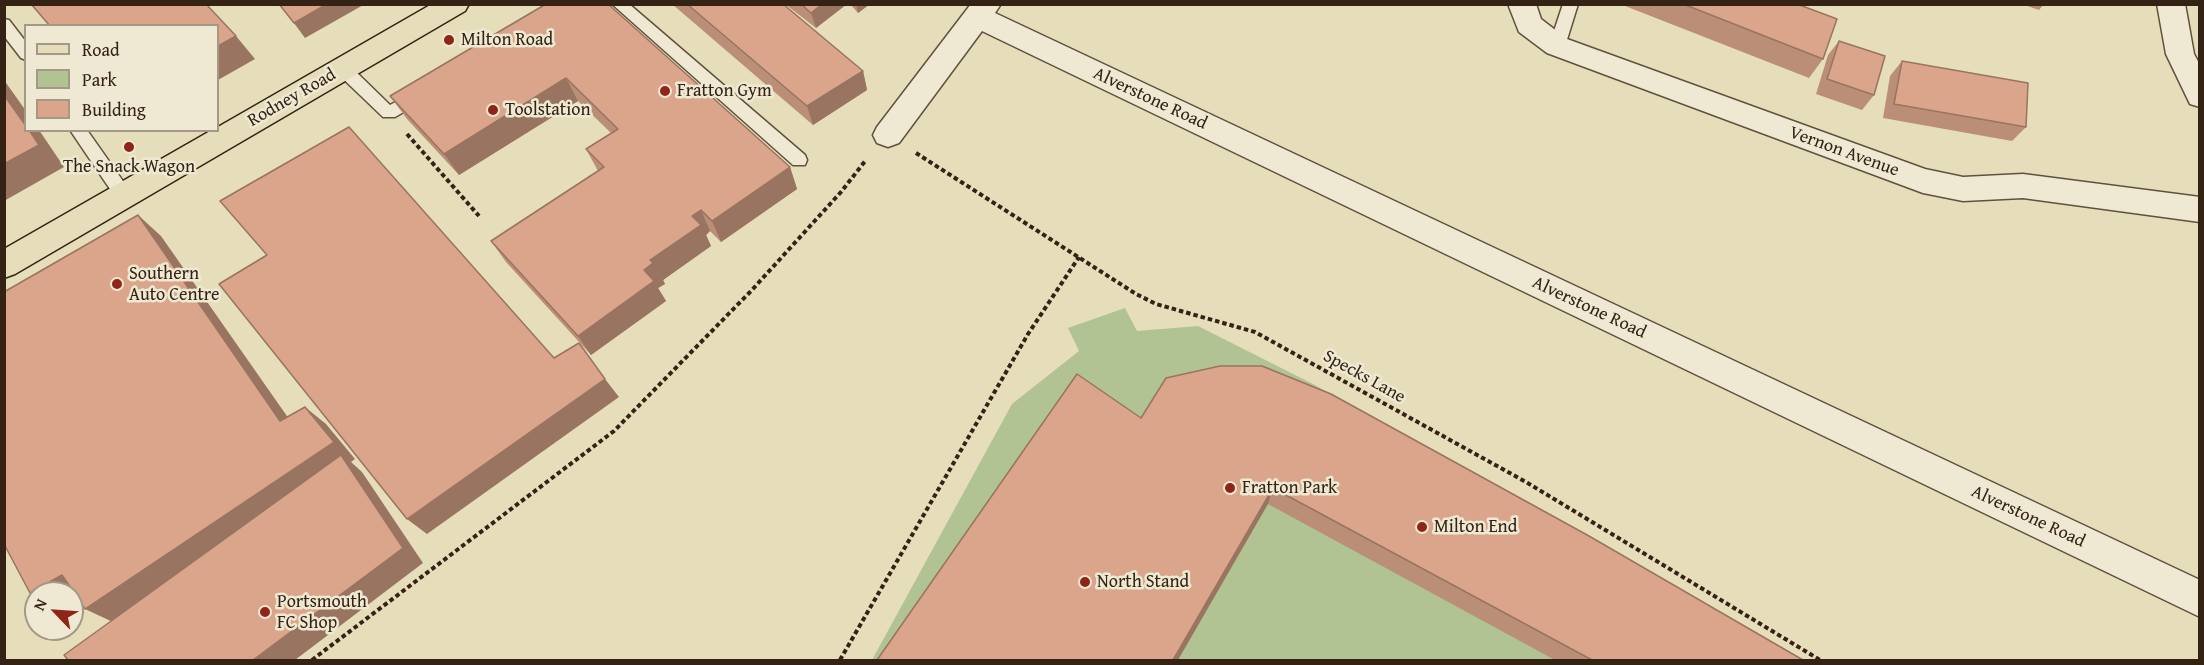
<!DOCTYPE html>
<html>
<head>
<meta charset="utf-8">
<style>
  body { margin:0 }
  #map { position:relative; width:2204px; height:665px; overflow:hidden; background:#e6ddbb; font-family:"Gentium Book Plus",serif }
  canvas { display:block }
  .frame { position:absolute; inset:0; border:6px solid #342214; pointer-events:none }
  .legend { position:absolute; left:24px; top:24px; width:195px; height:108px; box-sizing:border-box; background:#efe9d3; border:2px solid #a49987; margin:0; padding:8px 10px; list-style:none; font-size:18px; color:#342214 }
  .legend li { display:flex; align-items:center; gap:12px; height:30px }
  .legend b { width:30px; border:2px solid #a49987 }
  .north { position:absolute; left:24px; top:581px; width:60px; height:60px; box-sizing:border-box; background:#efe9d3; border:2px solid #a49987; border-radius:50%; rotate:295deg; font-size:16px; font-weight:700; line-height:24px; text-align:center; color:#342214 }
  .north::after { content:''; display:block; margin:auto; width:21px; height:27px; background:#8f2418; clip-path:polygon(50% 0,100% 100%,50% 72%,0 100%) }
</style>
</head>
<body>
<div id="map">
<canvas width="2204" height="665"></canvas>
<div class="frame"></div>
<ul class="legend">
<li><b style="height:8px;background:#e6ddbb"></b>Road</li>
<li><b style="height:16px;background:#b1c293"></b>Park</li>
<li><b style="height:16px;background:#daa58a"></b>Building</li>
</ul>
<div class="north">N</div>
</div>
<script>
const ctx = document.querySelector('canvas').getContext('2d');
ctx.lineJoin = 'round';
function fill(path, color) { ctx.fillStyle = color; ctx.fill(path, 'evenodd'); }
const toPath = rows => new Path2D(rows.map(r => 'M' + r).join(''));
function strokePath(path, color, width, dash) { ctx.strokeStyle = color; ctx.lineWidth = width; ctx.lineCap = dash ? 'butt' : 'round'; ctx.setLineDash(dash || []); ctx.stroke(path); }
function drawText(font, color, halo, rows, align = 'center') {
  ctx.font = font + ' "Gentium Book Plus",serif'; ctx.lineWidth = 5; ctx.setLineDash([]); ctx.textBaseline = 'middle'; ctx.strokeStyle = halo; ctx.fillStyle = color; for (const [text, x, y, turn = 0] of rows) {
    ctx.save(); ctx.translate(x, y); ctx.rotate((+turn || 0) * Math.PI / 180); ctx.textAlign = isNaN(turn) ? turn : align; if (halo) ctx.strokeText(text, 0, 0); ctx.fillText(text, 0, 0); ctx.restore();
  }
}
const green = toPath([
  [1125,308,1137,331,1198,326,1313,384,1581,537,1765,660,872,660,1012,404,1079,351,1068,328]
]);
const path = toPath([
  [407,134,479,216],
  [916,153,1136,294,1156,304,1255,332,1526,482,1820,660],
  [312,660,614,431,751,291,841,192,866,160],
  [840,660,1028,334,1079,257]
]);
const service = toPath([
  [612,4,629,4,805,155,807,160,805,165,793,165,612,4],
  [1563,4,1578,4,1565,46,1557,52,1549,46,1563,4],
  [4,19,9,20,26,42,26,60,21,58,4,36,4,19],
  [343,63,349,65,390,105,420,89,428,95,426,99,395,117,383,117,337,73,335,69,337,65,343,63],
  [70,130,87,130,130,191,132,196,130,201,118,201,70,130]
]);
const minor = toPath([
  [971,4,1001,4,995,13,2200,580,2200,617,982,31,899,143,888,147,877,143,873,135,877,127,971,4],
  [1508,4,1536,4,1541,19,1567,39,1925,169,1963,177,2023,174,2200,197,2200,222,2023,198,1963,201,1923,193,1547,53,1519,32,1508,4],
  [2157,4,2185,4,2194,54,2200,65,2200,107,2190,104,2166,54,2157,4]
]);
const primary = toPath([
  [432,4,469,4,465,11,15,274,4,278,4,249,212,130,218,130,218,127,432,4]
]);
const wall = toPath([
  [546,4,790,167,797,189,721,242,710,231,706,235,711,246,663,280,665,284,658,288,666,301,591,355,506,262,491,241,598,171,586,149,611,133,578,101,459,175,407,119,390,96],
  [672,4,783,4,863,71,867,90,813,125],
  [785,4,847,4,816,28],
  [850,4,870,4,858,13],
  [1620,4,1797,4,1823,59,1809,78],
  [2021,4,2044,4,2039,10],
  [1839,41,1874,95,1862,110,1816,94,1828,55],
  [1902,61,2026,127,2012,141,1883,118,1890,76],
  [1141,418,1803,660,1555,660,1268,504]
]);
const shadedWall = toPath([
  [327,4,365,4,305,38,294,23],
  [822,4,847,4,816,28,811,13],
  [856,4,870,4,858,13],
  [236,36,255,59,218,80,218,46],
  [863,71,867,90,813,125,807,106],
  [566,78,578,101,459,175,444,154],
  [4,80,26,111,26,126,4,95],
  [29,130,39,130,64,167,4,201,4,164],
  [790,167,797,189,721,242,712,221],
  [701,210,710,231,706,235,711,246,663,280,665,284,658,288,666,301,591,355,578,336,644,270,650,260,692,216],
  [138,215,161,236,303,439,280,421],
  [605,379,619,397,427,534,407,519],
  [305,407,326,424,355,459,351,462,362,472,423,563,295,660,253,660,115,623,85,609],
  [1273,488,1268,504,1178,660,1173,660],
  [62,575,93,589,72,601,72,593,36,593,36,596,30,593]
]);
const building = toPath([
  [31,4,206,4,236,36,218,46,218,26,50,26,31,4],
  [279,4,327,4,294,23,279,4],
  [546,4,608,4,790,167,712,221,701,210,692,216,701,225,650,260,653,263,644,270,654,281,578,336,491,241,604,167,586,149,618,129,566,78,444,154,390,96,546,4],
  [687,4,783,4,863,71,807,106,687,4],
  [801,4,822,4,811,13,801,4],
  [1683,4,1797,4,1837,19,1823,59,1683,4],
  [1839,41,1885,56,1874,95,1827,79,1839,41],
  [1902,61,2028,83,2026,127,1894,104,1902,61],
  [4,95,26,126,26,130,29,130,39,145,4,164,4,95],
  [349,127,554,358,579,343,605,379,407,519,219,284,267,255,220,201,349,127],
  [138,215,280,421,305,407,334,442,85,609,62,575,30,593,4,544,4,292,138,215],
  [1220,366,1262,366,1331,394,1589,536,1803,660,1592,660,1273,488,1173,660,877,660,1077,374,1141,418,1166,378,1220,366],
  [341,455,403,548,253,660,68,660,64,655,341,455]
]);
const markers = [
  [449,40,6,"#8f2418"],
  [665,91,6,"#8f2418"],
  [493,110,6,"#8f2418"],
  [129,147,6,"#8f2418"],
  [117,284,6,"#8f2418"],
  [1230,488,6,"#8f2418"],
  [1422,527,6,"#8f2418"],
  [1085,582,6,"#8f2418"],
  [265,612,6,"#8f2418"]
];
const poiNames = [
  ["Milton Road",461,40],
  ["Fratton Gym",677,91],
  ["Toolstation",505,110],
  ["The Snack Wagon",129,167,"center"],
  ["Southern",129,274],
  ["Auto Centre",129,295],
  ["Fratton Park",1242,488],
  ["Milton End",1434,527],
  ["North Stand",1097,582],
  ["Portsmouth",277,602],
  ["FC Shop",277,623]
];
const streetNames = [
  ["Rodney Road",292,98,-30],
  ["Alverstone Road",1150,99,25],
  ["Vernon Avenue",1844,152,20],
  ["Alverstone Road",1589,308,25],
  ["Specks Lane",1364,377,29],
  ["Alverstone Road",2028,517,25]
];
fill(green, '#b1c293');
strokePath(service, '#60513e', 3);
strokePath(minor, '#60513e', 3);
strokePath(primary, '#342214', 3);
strokePath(path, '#342214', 4, [4.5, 3]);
fill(service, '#efe9d3');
fill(minor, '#efe9d3');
fill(primary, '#e6ddbb');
fill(wall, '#bb8e77');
fill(shadedWall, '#997461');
fill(building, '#daa58a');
strokePath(building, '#997461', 1.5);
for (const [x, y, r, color] of markers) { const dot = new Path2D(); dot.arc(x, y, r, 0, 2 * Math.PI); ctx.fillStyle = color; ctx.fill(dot); strokePath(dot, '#efe9d3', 2); }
drawText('18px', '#342214', '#efe9d3', poiNames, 'left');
drawText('18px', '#342214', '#efe9d3', streetNames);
</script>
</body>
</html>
